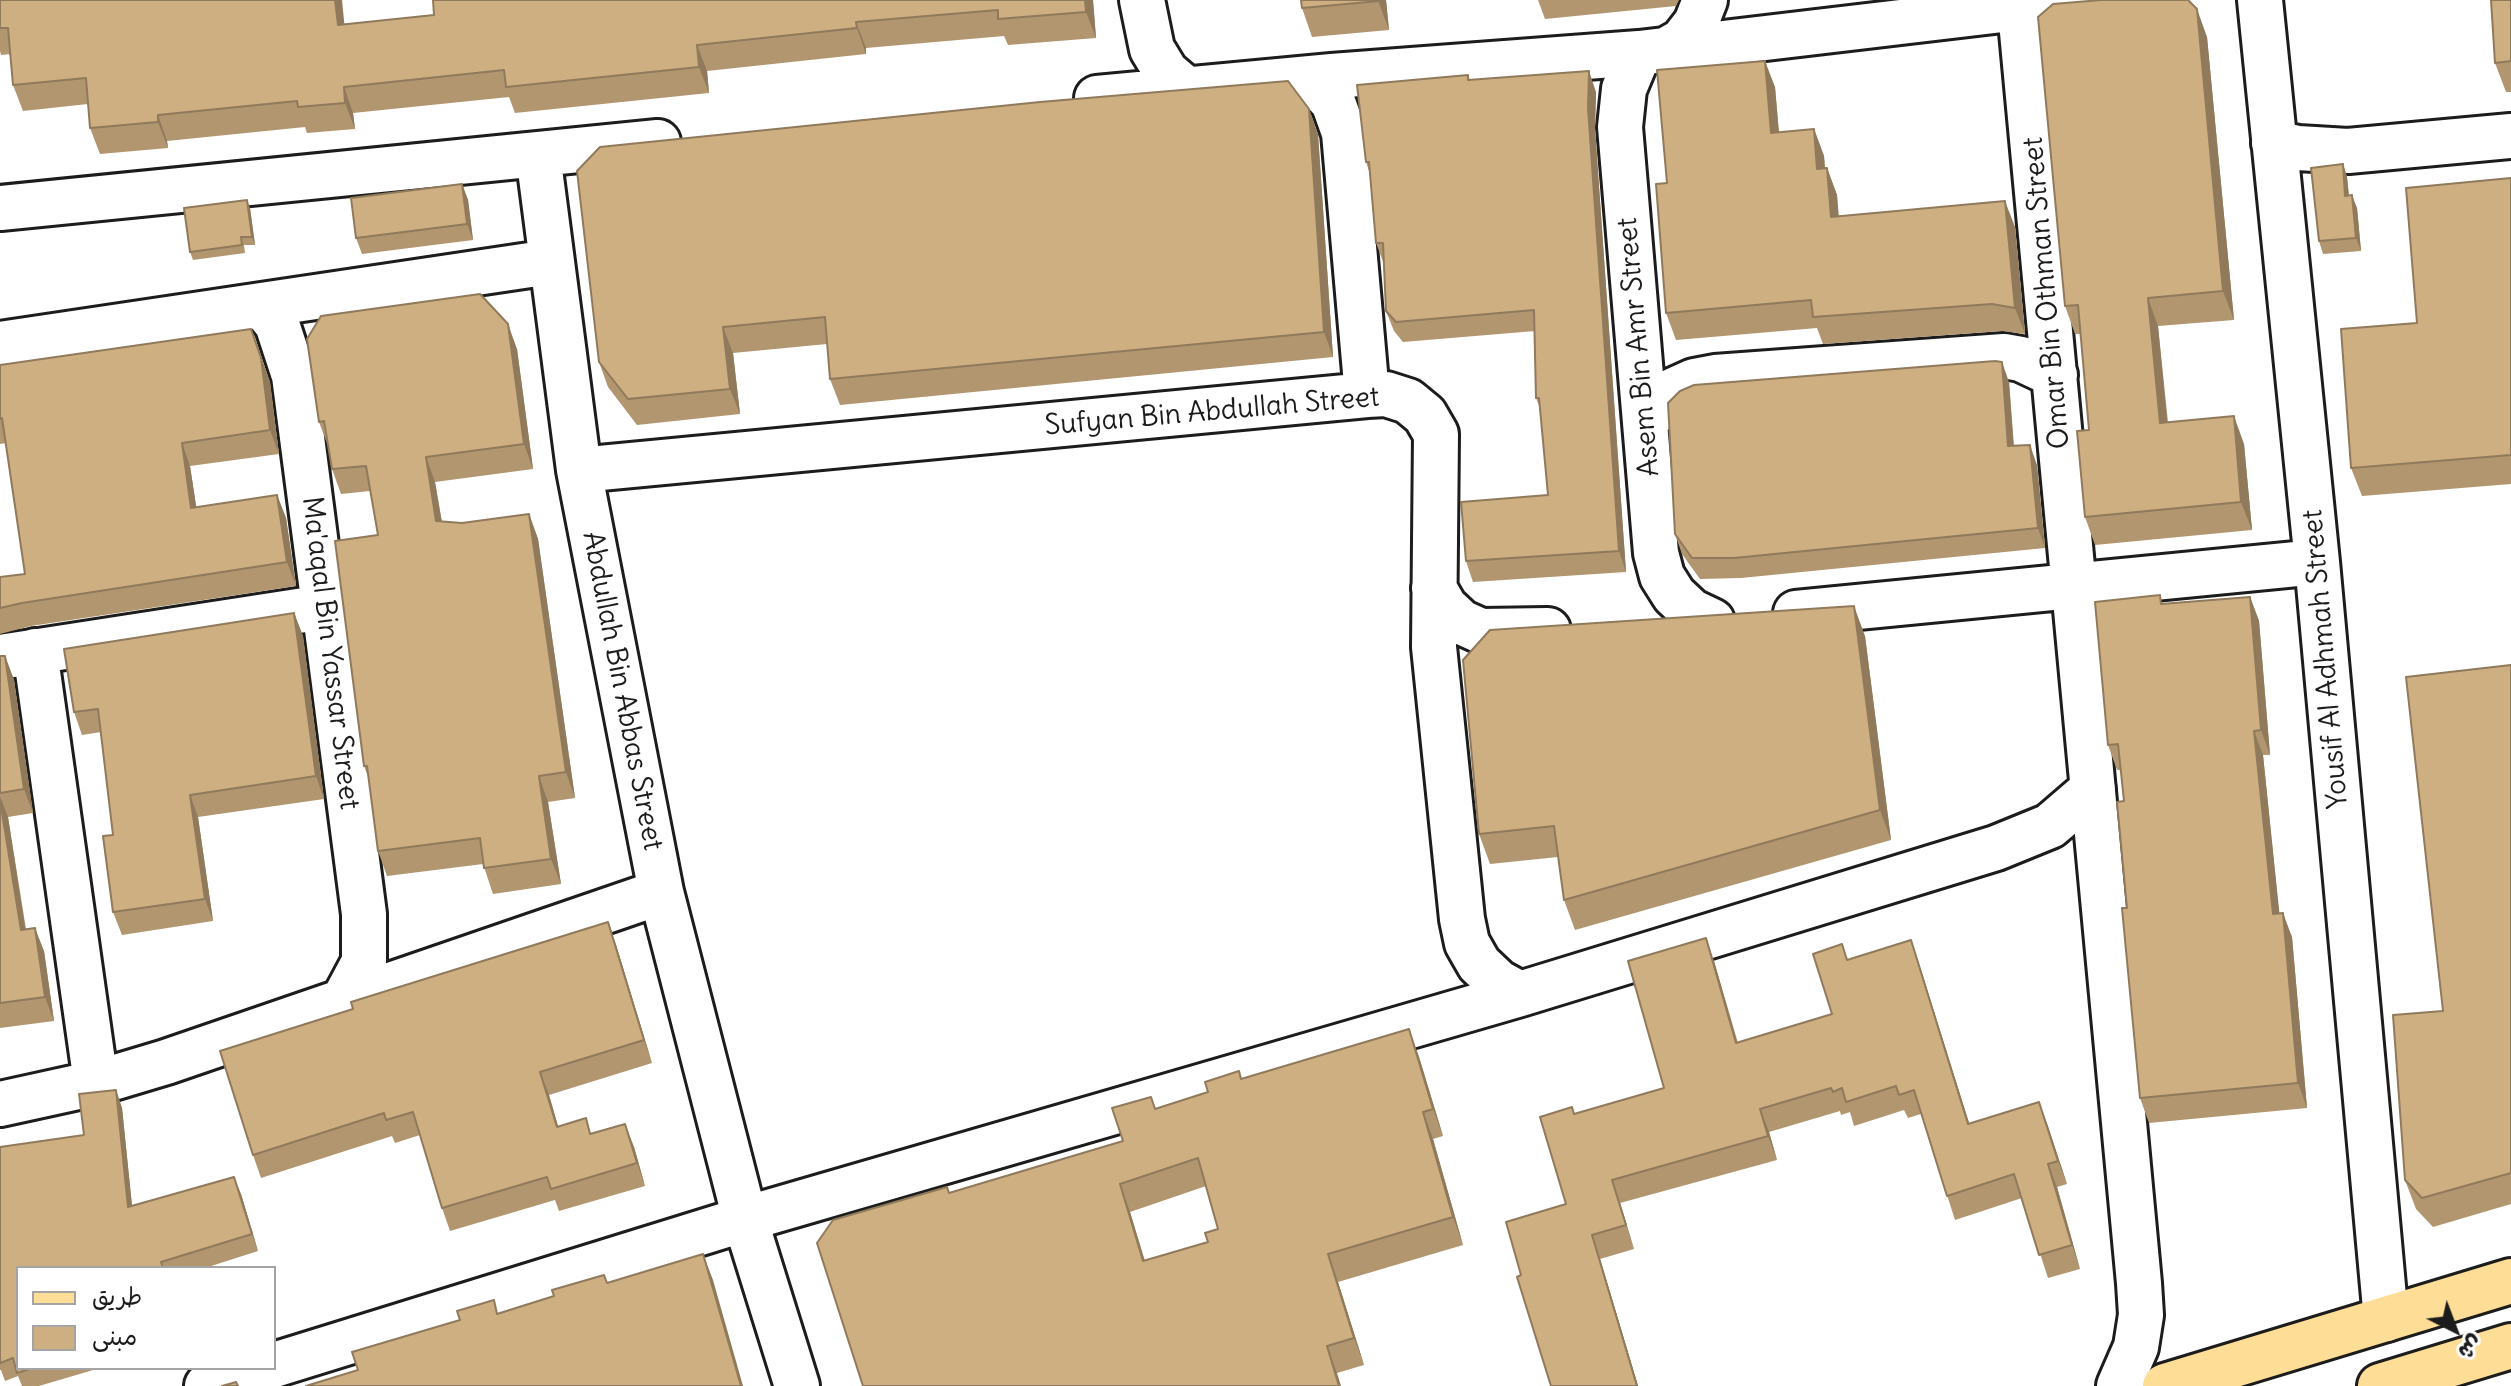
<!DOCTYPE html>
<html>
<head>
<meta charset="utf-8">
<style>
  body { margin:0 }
  #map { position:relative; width:2511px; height:1386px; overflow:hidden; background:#fff; font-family:Delius,"Playpen Sans Arabic",sans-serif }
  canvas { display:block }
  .legend { position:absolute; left:16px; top:1266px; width:260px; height:104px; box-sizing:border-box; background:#fff; border:2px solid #a4a4a4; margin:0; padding:10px 14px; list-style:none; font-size:24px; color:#1c1c1c }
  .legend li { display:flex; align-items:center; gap:16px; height:40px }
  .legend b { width:40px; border:2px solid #a4a4a4 }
  .north { position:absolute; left:2415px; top:1290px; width:80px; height:80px; -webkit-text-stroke:6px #fff; paint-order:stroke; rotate:138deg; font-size:22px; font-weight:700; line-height:32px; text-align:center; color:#1c1c1c }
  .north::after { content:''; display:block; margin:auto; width:28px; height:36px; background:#1c1c1c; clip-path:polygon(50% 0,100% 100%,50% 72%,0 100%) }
</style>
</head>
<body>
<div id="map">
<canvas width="2511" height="1386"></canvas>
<ul class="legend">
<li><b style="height:10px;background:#fedd96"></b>طريق</li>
<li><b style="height:22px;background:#ceaf82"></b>مبنى</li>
</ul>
<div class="north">ش</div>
</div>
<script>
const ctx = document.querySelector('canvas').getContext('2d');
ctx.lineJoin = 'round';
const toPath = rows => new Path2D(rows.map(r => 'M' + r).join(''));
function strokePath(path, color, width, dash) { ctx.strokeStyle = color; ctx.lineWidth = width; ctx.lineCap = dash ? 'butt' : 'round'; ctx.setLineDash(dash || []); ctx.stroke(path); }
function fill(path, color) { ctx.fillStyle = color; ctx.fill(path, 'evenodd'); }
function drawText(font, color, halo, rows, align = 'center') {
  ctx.font = font + ' Delius,sans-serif'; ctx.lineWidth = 6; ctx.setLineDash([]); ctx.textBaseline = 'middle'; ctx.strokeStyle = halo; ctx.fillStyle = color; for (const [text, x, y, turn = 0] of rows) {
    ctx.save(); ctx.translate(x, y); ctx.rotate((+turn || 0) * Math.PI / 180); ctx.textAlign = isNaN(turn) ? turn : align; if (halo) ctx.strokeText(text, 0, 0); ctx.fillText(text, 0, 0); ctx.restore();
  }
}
const minor = toPath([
  [1142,0,1152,49,1166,72,1186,89],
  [2019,0,2139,1283,2141,1315,2136,1347,2119,1386],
  [2260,0,2317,562,2386,1319],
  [1666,50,1682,41,1696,23,1705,0],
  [1639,53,1624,89,1620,127,1656,553,1662,576,1674,595,1691,611,1712,621],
  [1310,78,1333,102,1344,133,1367,395],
  [1097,98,1332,76,1639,53,2087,0],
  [2274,143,2298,148,2348,151,2511,136],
  [538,154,579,470,661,892,745,1219,797,1386],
  [0,208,658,142],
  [262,305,277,324,294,376,364,914,364,962,342,1003],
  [0,344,550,262],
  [1647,422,1658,404,1674,390,1694,381,1715,377,2004,356,2021,359,2055,375],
  [579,470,1367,395,1386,394,1408,401,1425,415,1436,434,1434,647,1462,919,1467,943,1479,964,1498,982,1520,994],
  [1434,588,1445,607,1461,622,1481,631,1548,630],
  [1796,613,2317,562],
  [35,651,96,1083],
  [0,657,324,607],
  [0,1104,96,1083,166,1062,661,892],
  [274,1365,745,1219,1520,994,1996,848,2050,826,2093,789],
  [207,1386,265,1368]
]);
const major = toPath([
  [2165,1386,2511,1281],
  [2380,1386,2511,1346]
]);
const wall = toPath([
  [0,0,345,24,1093,0,1096,38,1008,45,1004,36,866,48,866,54,707,71,709,93,515,113,509,97,353,113,355,129,307,133,305,127,167,141,168,148,100,154,90,128,88,104,23,111,13,85,11,54,1,55,0,51],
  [1386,0,1389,30,1312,37,1302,8],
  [1538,0,1679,0,1676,6,1545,19],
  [2511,0,2511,92,2506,92,2495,63],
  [2207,37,2234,320,2158,326,2168,422,2244,444,2252,530,2095,545,2085,517,2089,430,2081,334,2075,334,2065,306],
  [1468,75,1470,80,1596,92,1595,129,1626,572,1473,582,1466,561,1548,495,1540,408,1536,398,1535,331,1403,342,1394,331,1386,311,1384,264,1376,243,1370,174,1366,162],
  [1775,87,1779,132,1814,129,1824,156,1825,168,1827,168,1837,195,1838,216,2015,227,2025,334,2002,331,1823,344,1817,328,1676,340,1666,313,1667,183],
  [1309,109,1318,134,1333,357,840,405,830,379,827,344,733,353,740,414,637,425,608,387,599,362],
  [2343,164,2347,177,2349,195,2357,208,2361,251,2323,254,2319,241],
  [2511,178,2511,484,2362,496,2351,468,2417,323],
  [462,184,468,200,473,240,362,254,356,238],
  [250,208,255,245,244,245,245,253,193,260,190,252],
  [517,349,533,469,435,482,442,522,462,523,529,514,538,539,575,798,548,802,561,884,493,894,483,864,387,876,378,851,369,779,364,766,378,535,370,491,341,494,332,469,328,446,319,422],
  [260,353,270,382,279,454,190,466,196,507,277,495,286,518,296,586,31,626,0,634,0,577,25,574,6,443,0,444,0,365],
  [2009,382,2014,446,2037,465,2045,548,1741,578,1700,579,1682,554,1675,534],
  [2250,597,2259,621,2270,755,2263,755,2279,913,2292,937,2307,1108,2149,1123,2140,1098,2127,908,2124,801,2121,770,2117,770,2108,745,2163,604],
  [294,613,303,636,324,799,198,817,213,921,122,935,113,912,113,835,101,732,82,735,74,712],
  [1865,636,1891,840,1575,930,1564,900,1558,857,1490,864,1479,834],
  [0,656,5,656,14,680,33,813,8,817,26,929,44,951,54,1021,0,1028],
  [2511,665,2511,1204,2433,1227,2416,1209,2405,1180,2443,1011],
  [616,945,652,1063,549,1095,558,1127,586,1118,591,1134,634,1147,645,1186,559,1211,555,1200,450,1231,442,1208,420,1135,395,1143,392,1136,261,1178,253,1155],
  [1848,960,1919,964,1969,1124,2039,1102,2067,1184,2057,1187,2080,1269,2048,1278,2022,1198,1955,1220,1921,1114,1908,1118,1904,1110,1854,1126,1850,1112,1841,1115,1840,1111,1769,1132,1777,1160,1620,1203,1634,1249,1600,1259,1638,1386,1551,1386,1521,1275,1566,1204,1575,1114,1664,1088,1714,961,1738,1043,1832,1014],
  [1409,1029,1419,1057,1443,1136,1433,1139,1463,1245,1338,1282,1364,1365,1337,1373,950,1193,1123,1141,1208,1092,1242,1079],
  [1206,1186,1218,1229,1208,1242,1145,1261,1130,1212],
  [116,1090,122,1108,132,1206,241,1194,258,1251,205,1268,18,1268,18,1368,100,1368,39,1386,22,1386,18,1376,5,1381,1,1370,0,1370,0,1147,84,1135]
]);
const shadedWall = toPath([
  [335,0,342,0,347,51,338,25],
  [1085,0,1093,0,1096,38,1086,12],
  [1378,0,1386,0,1389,30],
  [2197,9,2207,37,2234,320,2223,291],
  [856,22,866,48,866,54,857,28],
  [697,45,707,71,709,93,699,67],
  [1765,61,1775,87,1781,159,1771,133],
  [1589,71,1596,92,1595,129,1626,572,1619,551,1588,108],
  [344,87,353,113,355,129,345,103],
  [1309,109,1318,134,1333,357,1324,332],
  [158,115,167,141,168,148,158,122],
  [1814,129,1824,156,1827,196,1817,169],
  [2343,164,2347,177,2350,209,2345,196],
  [1827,168,1837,195,1841,243,1831,217],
  [462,184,468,200,473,240,467,224],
  [2352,195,2357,208,2361,251,2356,238],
  [247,200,250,208,255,245,252,237],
  [2005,201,2015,227,2025,334,2015,308],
  [2148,298,2158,326,2170,451,2160,423],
  [508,324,517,349,533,469,524,444],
  [723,327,733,353,740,414,730,389],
  [251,329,270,382,279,454,270,430],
  [2002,362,2009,382,2015,466,2008,446],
  [2234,416,2244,444,2252,530,2241,502],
  [182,443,190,466,200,531,191,508],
  [2030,445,2037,465,2045,548,2038,528],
  [426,457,435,482,446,547,436,521],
  [277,495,286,518,296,586,287,562],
  [529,514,538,539,575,798,566,772],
  [2250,597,2259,621,2270,755,2261,730],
  [1854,606,1865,636,1891,840,1880,810],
  [294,613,303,636,324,799,316,776],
  [5,656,14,680,33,813,24,789],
  [2254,731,2263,755,2282,938,2273,914],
  [539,776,548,802,561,884,551,859],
  [190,795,198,817,213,921,205,899],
  [0,796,8,817,29,953,21,930],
  [2283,913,2292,937,2307,1108,2298,1083],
  [608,922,616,945,652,1063,644,1040],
  [35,928,44,951,54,1021,45,997],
  [1706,938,1714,961,1744,1067,1736,1043],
  [1911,940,1919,964,1977,1148,1968,1124],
  [1409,1029,1419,1057,1443,1136,1433,1109],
  [540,1072,549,1095,565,1150,557,1127],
  [116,1090,122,1108,134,1225,128,1207],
  [2039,1102,2048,1126,2067,1184,2058,1161],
  [1760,1109,1769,1132,1777,1160,1768,1136],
  [1423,1112,1433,1139,1463,1245,1453,1217],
  [625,1124,634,1147,645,1186,637,1163],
  [2048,1164,2057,1187,2080,1269,2072,1245],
  [234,1177,241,1194,258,1251,252,1234],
  [1612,1180,1620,1203,1634,1249,1626,1225],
  [1120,1184,1130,1212,1153,1289,1143,1261],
  [1592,1235,1600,1259,1638,1386,1637,1386],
  [703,1254,713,1280,743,1386,741,1386],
  [1328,1254,1338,1282,1364,1365,1354,1338],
  [1327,1346,1337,1373,1341,1386,1339,1386]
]);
const building = toPath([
  [0,0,335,0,338,25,434,15,433,0,1085,0,1086,12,998,19,998,10,856,22,857,28,697,45,699,67,506,87,504,70,344,87,345,103,298,107,297,101,158,115,158,122,90,128,86,78,13,85,8,28,0,28,0,0],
  [1301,0,1378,0,1379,1,1302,8,1301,0],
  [2101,0,2188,0,2197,9,2223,291,2148,298,2160,423,2234,416,2241,502,2085,517,2077,431,2089,430,2078,305,2065,306,2038,17,2053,4,2101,0],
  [2491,0,2511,0,2511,61,2495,63,2491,0],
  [1765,61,1771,133,1814,129,1817,169,1827,168,1831,217,2005,201,2015,308,1992,304,1813,317,1811,300,1666,313,1656,184,1667,183,1657,70,1765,61],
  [1589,71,1588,108,1619,551,1466,561,1461,502,1548,495,1539,398,1536,398,1534,310,1396,322,1386,311,1383,243,1376,243,1369,162,1366,162,1357,85,1468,75,1468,80,1589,71],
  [1288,81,1309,109,1324,332,830,379,825,317,723,327,730,389,628,399,599,362,577,171,600,147,1040,102,1288,81],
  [2343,164,2345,196,2352,195,2356,238,2319,241,2311,168,2343,164],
  [2511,178,2511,455,2351,468,2341,329,2417,323,2406,188,2511,178],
  [462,184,467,224,356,238,351,198,462,184],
  [247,200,252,237,241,237,242,245,190,252,184,208,247,200],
  [480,294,508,324,524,444,426,457,436,521,462,523,529,514,566,772,539,776,551,859,484,868,480,838,378,851,367,766,364,766,335,541,378,535,366,466,332,469,324,421,319,422,307,339,321,316,480,294],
  [251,329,261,358,270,430,182,443,191,508,277,495,287,562,22,603,0,608,0,577,25,574,2,418,0,419,0,365,251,329],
  [1995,361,2002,362,2008,446,2030,445,2038,528,1734,558,1692,558,1675,534,1668,403,1680,391,1694,385,1995,361],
  [2160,595,2161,604,2250,597,2261,730,2254,731,2273,914,2283,913,2298,1083,2140,1098,2122,908,2127,908,2117,802,2124,801,2118,744,2108,745,2095,602,2160,595],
  [1854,606,1880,810,1564,900,1554,826,1479,834,1463,660,1490,630,1854,606],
  [294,613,316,776,190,795,205,899,113,912,103,836,113,835,98,709,74,712,64,649,294,613],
  [0,656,5,656,24,789,0,793,0,656],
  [2511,665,2511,1173,2422,1198,2405,1180,2393,1015,2443,1011,2406,677,2511,665],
  [0,800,21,930,35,928,45,997,0,1003,0,800],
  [608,922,644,1040,540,1072,557,1127,586,1118,590,1134,625,1124,637,1163,551,1189,547,1177,442,1208,413,1112,386,1120,384,1113,253,1155,220,1051,353,1009,351,1002,608,922],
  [1706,938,1736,1043,1832,1014,1813,954,1842,944,1847,960,1911,940,1968,1124,2039,1102,2058,1161,2048,1164,2072,1245,2039,1255,2014,1174,1947,1196,1914,1090,1899,1095,1896,1086,1846,1102,1842,1088,1833,1092,1831,1088,1760,1109,1768,1136,1612,1180,1626,1225,1592,1235,1637,1386,1551,1386,1517,1277,1521,1275,1506,1222,1566,1204,1540,1117,1572,1107,1574,1114,1664,1088,1628,961,1706,938],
  [1409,1029,1433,1109,1423,1112,1453,1217,1328,1254,1354,1338,1327,1346,1339,1386,863,1386,817,1243,833,1220,947,1187,949,1193,1123,1141,1112,1108,1151,1097,1155,1109,1208,1092,1205,1082,1239,1071,1241,1079,1409,1029],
  [1198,1158,1218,1229,1205,1233,1208,1242,1143,1261,1120,1184,1198,1158],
  [116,1090,128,1207,234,1177,252,1234,161,1262,163,1268,18,1268,18,1368,33,1368,17,1373,13,1358,0,1363,0,1147,84,1135,79,1094,116,1090],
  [703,1254,741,1386,306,1386,358,1370,352,1352,460,1320,457,1311,494,1300,497,1314,554,1296,552,1290,604,1275,607,1283,703,1254],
  [236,1382,238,1386,222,1386,236,1382]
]);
const streetNames = [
  ["Omar Bin Othman Street",2047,293,-95],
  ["Asem Bin Amr Street",1639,347,-95],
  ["Sufyan Bin Abdullah Street",1212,412,-5],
  ["Ma'aqal Bin Yassar Street",330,653,83],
  ["Yousif Al Adhmah Street",2326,659,-95],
  ["Abdullah Bin Abbas Street",622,691,79]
];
strokePath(minor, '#1c1c1c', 50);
strokePath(major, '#1c1c1c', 50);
strokePath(minor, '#fff', 44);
strokePath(major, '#fedd96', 44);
fill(wall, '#b19670');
fill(shadedWall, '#907a5b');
fill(building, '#ceaf82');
strokePath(building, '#907a5b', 2);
drawText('28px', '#1c1c1c', '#fff', streetNames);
</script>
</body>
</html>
